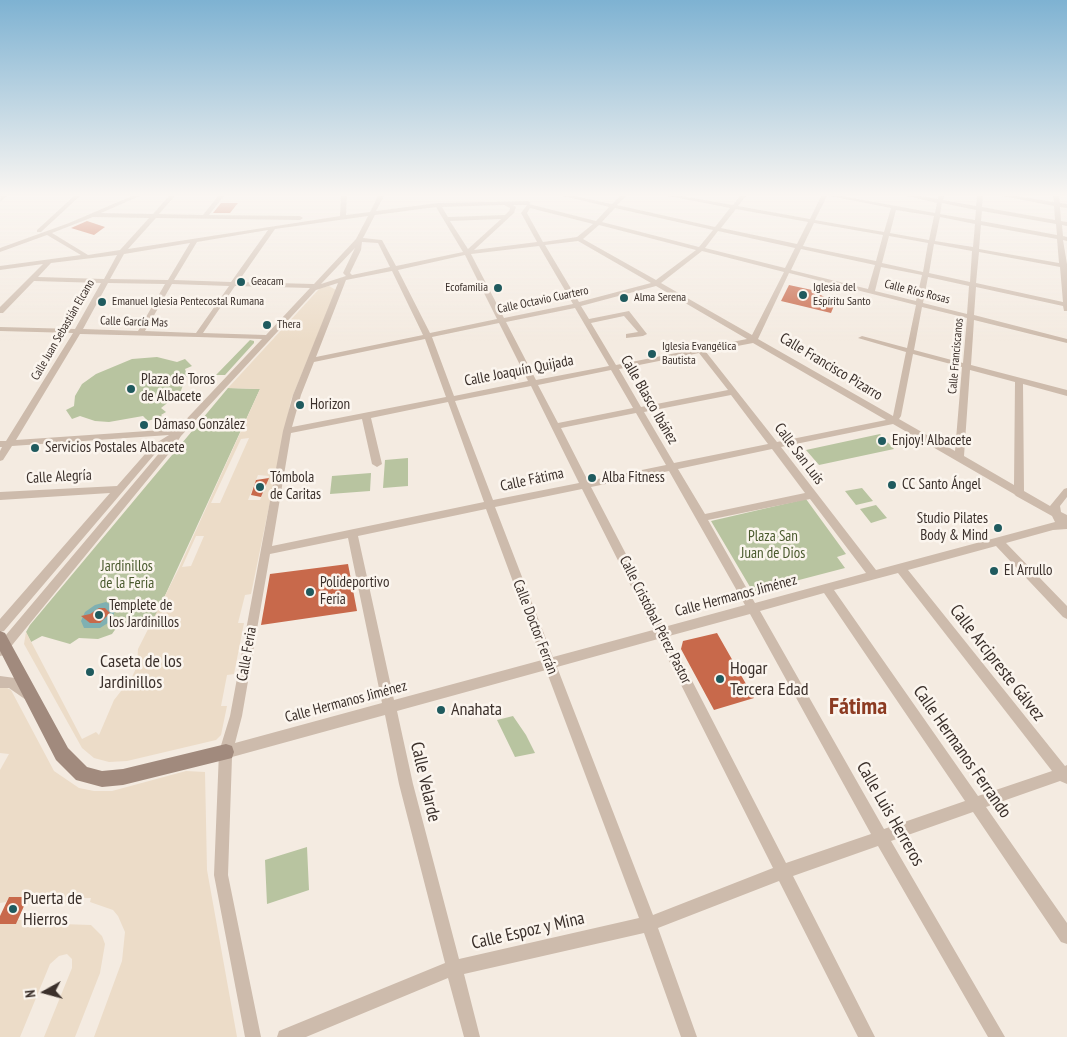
<!DOCTYPE html>
<html>
<head>
<meta charset="utf-8">
<style>
  body { margin:0 }
  #map { position:relative; width:1067px; height:1037px; overflow:hidden; background:#f4ebe1; font-family:"PT Sans Narrow",sans-serif }
  canvas { display:block }
  .north { position:absolute; left:20px; top:967px; width:50px; height:50px; -webkit-text-stroke:4px #fbf5ee; paint-order:stroke; rotate:263deg; font-size:14px; font-weight:700; line-height:20px; text-align:center; color:#3b302b }
  .north::after { content:''; display:block; margin:auto; width:18px; height:22px; background:#3b302b; clip-path:polygon(50% 0,100% 100%,50% 72%,0 100%) }
</style>
</head>
<body>
<div id="map">
<canvas width="1067" height="1037"></canvas>
<div class="north">N</div>
</div>
<script>
const ctx = document.querySelector('canvas').getContext('2d');
ctx.lineJoin = 'round';
function fill(path, color) { ctx.fillStyle = color; ctx.fill(path, 'evenodd'); }
const toPath = rows => new Path2D(rows.map(r => 'M' + r).join(''));
function strokePath(path, color, width, dash) { ctx.strokeStyle = color; ctx.lineWidth = width; ctx.lineCap = dash ? 'butt' : 'round'; ctx.setLineDash(dash || []); ctx.stroke(path); }
function drawText(font, color, halo, rows, align = 'center') {
  ctx.font = font + ' "PT Sans Narrow",sans-serif'; ctx.lineWidth = 5; ctx.setLineDash([]); ctx.textBaseline = 'middle'; ctx.strokeStyle = halo; ctx.fillStyle = color; for (const [text, x, y, turn = 0] of rows) {
    ctx.save(); ctx.translate(x, y); ctx.rotate((+turn || 0) * Math.PI / 180); ctx.textAlign = isNaN(turn) ? turn : align; if (halo) ctx.strokeText(text, 0, 0); ctx.fillText(text, 0, 0); ctx.restore();
  }
}
const green = toPath([
  [250,340,254,341,254,343,225,375,216,375],
  [157,357,177,362,185,359,192,366,185,369,187,375,180,393,161,408,166,412,161,415,162,416,148,421,143,416,109,422,95,421,80,416,72,419,66,410,74,406,75,396,82,384,96,374,132,359],
  [228,388,260,389,151,626,137,619,120,628,117,627,112,634,98,639,79,638,70,644,42,636,31,642,26,632,30,625],
  [880,434,894,449,819,465,806,450],
  [408,458,408,486,383,488,385,460],
  [371,473,370,491,330,494,332,476],
  [862,488,873,501,856,505,845,491],
  [806,499,846,554,837,557,845,568,753,592,711,521],
  [876,505,887,518,871,523,860,509],
  [513,716,526,735,535,753,515,757,497,720],
  [307,847,309,890,267,904,265,860]
]);
const plaza = toPath([
  [329,286,336,290,291,400,251,594,245,595,238,623,244,623,234,674,227,675,221,706,227,706,221,735,216,740,127,761,109,762,94,758,82,748,24,644,26,632,82,739,96,732,99,735,114,700,132,677,137,666,138,649,178,570,260,389,228,388,320,288],
  [249,438,220,503,211,503,241,439],
  [258,475,269,476,266,486,260,500,248,500],
  [196,536,204,536,191,566,182,567],
  [0,684,11,690,54,771,79,788,94,791,112,791,186,771,205,772,207,870,237,1037,94,1037,122,961,125,932,118,916,113,910,90,902,91,898,73,898,71,903,62,902,64,896,38,896,35,902,26,902,28,897,9,897,6,902,0,903,0,770,9,754,0,753],
  [55,919,64,919,62,924,91,925,102,936,105,944,100,973,75,1037,44,1037,72,968,72,959,67,954,59,956,50,964,20,1037,0,1037,0,924,16,924,18,920,27,920,26,924,52,924]
]);
const water = toPath([
  [106,602,116,608,111,621,100,628,84,628,81,621,85,612,95,605]
]);
const building = toPath([
  [221,203,238,203,230,213,213,213],
  [87,221,105,227,94,235,71,228],
  [789,285,812,290,835,303,831,313,781,301],
  [269,478,261,497,251,495,256,480],
  [348,564,357,611,261,625,270,574],
  [99,608,105,608,110,613,100,623,90,623,81,616,90,614],
  [717,633,754,698,714,710,681,649,683,641],
  [9,897,28,897,16,924,0,924,0,916]
]);
const street = toPath([
  [1,196,7,196,0,202,1,196],
  [74,196,80,196,41,232,37,232,37,230,74,196],
  [132,196,140,196,101,213,153,214,169,196,175,196,159,214,203,215,218,196,224,196,209,215,300,216,303,218,300,220,156,218,128,249,340,216,341,196,347,196,346,215,370,212,378,196,384,196,376,211,438,203,528,201,531,203,529,204,596,221,609,207,563,196,574,196,612,204,620,196,626,196,617,205,715,227,730,208,668,196,681,196,733,205,740,196,746,196,738,206,810,219,821,196,827,196,815,220,884,232,891,208,829,196,841,196,935,213,937,203,907,196,920,196,938,199,938,196,944,196,943,200,976,206,977,196,983,196,982,207,1055,220,1054,206,1002,196,1016,196,1054,202,1053,196,1059,196,1060,203,1067,204,1067,208,1060,207,1061,221,1067,222,1067,226,1062,225,1063,236,1067,237,1067,241,1063,240,1067,264,1067,311,1064,311,1063,306,976,287,974,315,1067,339,1067,343,974,320,971,365,1067,390,1067,396,1023,384,1024,491,1050,506,1064,489,1067,488,1067,497,1060,506,1061,512,1067,515,1067,529,1053,530,1006,543,1067,606,1067,619,1063,617,996,546,908,570,1065,766,1067,765,1067,784,1060,781,986,807,1067,923,1067,944,1061,942,973,812,891,841,1005,1037,988,1037,878,846,793,876,875,1037,858,1037,779,881,658,928,697,1037,681,1037,644,933,464,974,480,1037,464,1037,448,978,306,1037,277,1037,279,1031,445,963,399,784,385,715,232,757,228,875,261,1037,245,1037,214,875,219,752,230,716,283,431,293,395,338,283,316,290,181,436,171,451,4,655,0,656,0,642,166,445,159,449,4,631,0,632,0,619,110,493,0,500,0,492,117,486,153,445,169,435,12,446,3,460,0,461,0,451,2,447,0,447,0,441,6,441,73,333,0,331,0,327,75,329,101,283,34,281,3,313,0,313,0,307,43,264,0,270,0,266,81,255,47,235,0,252,0,248,69,223,132,196],
  [942,203,976,210,975,220,940,214,942,203],
  [504,205,510,208,509,211,505,215,448,217,442,207,504,205],
  [513,205,527,205,521,213,537,242,474,250,514,213,516,207,513,205],
  [436,207,463,252,396,266,382,240,363,238,375,215,436,207],
  [530,208,593,224,577,237,543,242,527,213,530,208],
  [615,208,713,230,699,247,602,222,615,208],
  [736,209,808,222,797,244,721,228,736,209],
  [896,210,934,216,929,240,890,233,896,210],
  [982,211,1056,224,1057,235,981,221,982,211],
  [368,216,356,239,314,284,238,282,275,229,368,216],
  [93,217,149,218,120,250,88,255,52,233,93,217],
  [940,217,975,224,973,247,935,241,940,217],
  [501,219,468,249,450,221,501,219],
  [814,223,883,235,876,261,803,246,814,223],
  [599,225,696,250,656,280,583,239,599,225],
  [981,225,1057,239,1059,263,979,249,981,225],
  [268,230,231,282,174,280,197,242,268,230],
  [718,231,795,248,785,268,705,248,718,231],
  [889,236,928,243,923,272,882,263,889,236],
  [578,241,651,283,579,302,545,245,578,241],
  [362,242,378,243,390,267,352,275,350,273,361,250,362,242],
  [190,243,168,280,110,279,124,254,190,243],
  [934,244,972,251,970,282,929,273,934,244],
  [539,246,573,304,504,318,471,254,539,246],
  [355,248,343,273,346,276,321,284,355,248],
  [801,249,875,265,868,289,791,270,801,249],
  [702,251,784,272,752,335,661,283,702,251],
  [979,252,1060,267,1063,302,976,283,979,252],
  [117,255,104,279,38,277,51,263,117,255],
  [465,255,497,319,430,333,398,270,465,255],
  [881,267,922,275,916,301,875,291,881,267],
  [392,271,423,335,316,357,346,280,392,271],
  [789,273,916,305,907,348,862,336,858,338,906,352,893,416,758,339,789,273],
  [928,277,969,286,967,314,923,303,928,277],
  [108,283,165,284,138,331,83,329,108,283],
  [172,284,229,286,196,333,145,331,172,284],
  [235,286,310,288,266,335,203,333,235,286],
  [656,286,747,339,616,365,591,323,624,316,638,332,626,334,626,338,643,336,647,334,629,311,589,319,581,306,656,286],
  [922,307,967,318,963,363,914,350,922,307],
  [575,308,609,366,536,380,506,322,575,308],
  [499,323,528,381,454,396,432,337,499,323],
  [80,334,198,337,262,339,177,429,16,440,80,334],
  [425,339,446,397,292,427,301,395,314,362,425,339],
  [753,343,886,420,777,442,706,352,753,343],
  [699,353,728,390,641,407,619,369,699,353],
  [913,354,962,367,955,451,899,419,901,416,913,354],
  [611,370,633,408,558,423,538,385,611,370],
  [970,370,1015,382,1014,485,964,456,970,370],
  [531,386,579,483,493,500,455,401,531,386],
  [731,395,768,444,674,463,644,412,731,395],
  [448,402,484,502,272,546,291,433,362,419,372,464,377,467,382,464,371,418,448,402],
  [636,413,666,465,588,481,561,428,636,413],
  [893,424,1014,494,1016,496,1052,516,1055,522,876,570,781,447,893,424],
  [772,449,805,493,705,514,678,469,772,449],
  [669,471,745,605,664,627,591,487,669,471],
  [582,489,653,630,553,657,495,507,582,489],
  [810,499,866,573,755,603,708,520,810,499],
  [486,509,542,660,394,700,358,536,486,509],
  [348,538,382,703,235,743,242,716,270,554,348,538],
  [898,573,1052,771,978,796,834,590,898,573],
  [824,593,965,801,884,829,760,611,824,593],
  [750,614,871,834,786,863,669,636,750,614],
  [658,639,773,868,653,915,557,667,658,639],
  [546,670,639,918,459,959,413,784,397,711,546,670],
  [0,676,15,678,33,692,35,696,33,700,29,702,9,688,0,688,0,676]
]);
const secondary = toPath([
  [0,631,5,633,68,748,87,767,102,771,123,769,226,744,232,746,234,752,232,758,123,785,102,787,76,780,56,760,0,651,0,631]
]);
const markers = [
  [241,282,5,"#1f5a5e"],
  [498,288,5,"#1f5a5e"],
  [803,295,5,"#1f5a5e"],
  [624,298,5,"#1f5a5e"],
  [102,302,5,"#1f5a5e"],
  [267,325,5,"#1f5a5e"],
  [652,354,5,"#1f5a5e"],
  [131,389,5,"#1f5a5e"],
  [300,405,5,"#1f5a5e"],
  [144,425,5,"#1f5a5e"],
  [882,441,5,"#1f5a5e"],
  [35,448,5,"#1f5a5e"],
  [592,478,5,"#1f5a5e"],
  [892,485,5,"#1f5a5e"],
  [260,487,5,"#1f5a5e"],
  [998,528,5,"#1f5a5e"],
  [994,571,5,"#1f5a5e"],
  [310,592,5,"#1f5a5e"],
  [99,615,5,"#1f5a5e"],
  [90,672,5,"#1f5a5e"],
  [720,679,5,"#1f5a5e"],
  [441,710,5,"#1f5a5e"],
  [13,909,5,"#1f5a5e"]
];
const farPoinames = [
  ["Geacam",251,282],
  ["Ecofamilia",488,288,"right"],
  ["Iglesia del",813,288],
  ["Espíritu Santo",813,302],
  ["Alma Serena",634,298],
  ["Emanuel Iglesia Pentecostal Rumana",112,302],
  ["Thera",277,325],
  ["Iglesia Evangélica",662,347],
  ["Bautista",662,361]
];
const farStreetnames = [
  ["Calle Ríos Rosas",917,292,14],
  ["Calle Octavio Cuartero",543,300,-12],
  ["Calle García Mas",134,322,2],
  ["Calle Juan Sebastián Elcano",63,330,-60],
  ["Calle Franciscanos",956,356,-85]
];
const streetNames = [
  ["Calle Francisco Pizarro",831,367,31],
  ["Calle Joaquín Quijada",519,371,-11],
  ["Calle Blasco Ibáñez",649,400,60],
  ["Calle San Luis",799,454,53],
  ["Calle Alegría",59,477,-3],
  ["Calle Fátima",532,480,-12],
  ["Calle Hermanos Jiménez",736,596,-15],
  ["Calle Cristóbal Pérez Pastor",655,620,63],
  ["Calle Doctor Ferrán",535,627,69],
  ["Calle Feria",247,654,-80],
  ["Calle Hermanos Jiménez",346,702,-15]
];
const poiNames = [
  ["Plaza de Toros",141,380],
  ["de Albacete",141,397],
  ["Horizon",310,405],
  ["Dámaso González",154,425],
  ["Enjoy! Albacete",892,441],
  ["Servicios Postales Albacete",45,448],
  ["Tómbola",270,478],
  ["de Caritas",270,495],
  ["Alba Fitness",602,478],
  ["CC Santo Ángel",902,485],
  ["Studio Pilates",988,519,"right"],
  ["Body & Mind",988,536,"right"],
  ["El Arrullo",1004,571],
  ["Polideportivo",320,583],
  ["Feria",320,600],
  ["Templete de",109,606],
  ["los Jardinillos",109,623]
];
const parkNames = [
  ["Plaza San",773,537],
  ["Juan de Dios",773,554],
  ["Jardinillos",127,567],
  ["de la Feria",127,584]
];
const nearPoinames = [
  ["Caseta de los",100,662],
  ["Jardinillos",100,683],
  ["Hogar",730,669],
  ["Tercera Edad",730,690],
  ["Anahata",451,710],
  ["Puerta de",23,899],
  ["Hierros",23,920]
];
const nearStreetnames = [
  ["Calle Arcipreste Gálvez",997,663,52],
  ["Calle Hermanos Ferrando",962,752,55],
  ["Calle Velarde",425,782,77],
  ["Calle Luis Herreros",890,814,60],
  ["Calle Espoz y Mina",528,931,-13]
];
const nearDistrictnames = [
  ["Fátima",858,707]
];
fill(green, '#b8c4a0');
fill(plaza, '#ecdcc8');
fill(water, '#7fb0b2');
fill(building, '#c8694b');
fill(street, '#cdbbac');
fill(secondary, '#a18a7d');
const sky = ctx.createLinearGradient(0, 0, 0, 341);
sky.addColorStop(0, '#7eb2d2');
sky.addColorStop(0.57, '#faf6f2');
sky.addColorStop(1, '#faf6f200');
ctx.fillStyle = sky;
ctx.fillRect(0, 0, 1067, 341);
for (const [x, y, r, color] of markers) { const dot = new Path2D(); dot.arc(x, y, r, 0, 2 * Math.PI); ctx.fillStyle = color; ctx.fill(dot); strokePath(dot, '#fbf5ee', 2); }
drawText('12px', '#3b302b', '#fbf5ee', farPoinames, 'left');
drawText('12px', '#3b302b', '#fbf5ee', farStreetnames);
drawText('15px', '#3b302b', '#fbf5ee', streetNames);
drawText('15px', '#3b302b', '#fbf5ee', poiNames, 'left');
drawText('15px', '#4a5a2e', '#fbf5ee', parkNames);
drawText('18px', '#3b302b', '#fbf5ee', nearPoinames, 'left');
drawText('18px', '#3b302b', '#fbf5ee', nearStreetnames);
drawText('bold 24px', '#8c3b22', '#fbf5ee', nearDistrictnames);
</script>
</body>
</html>
